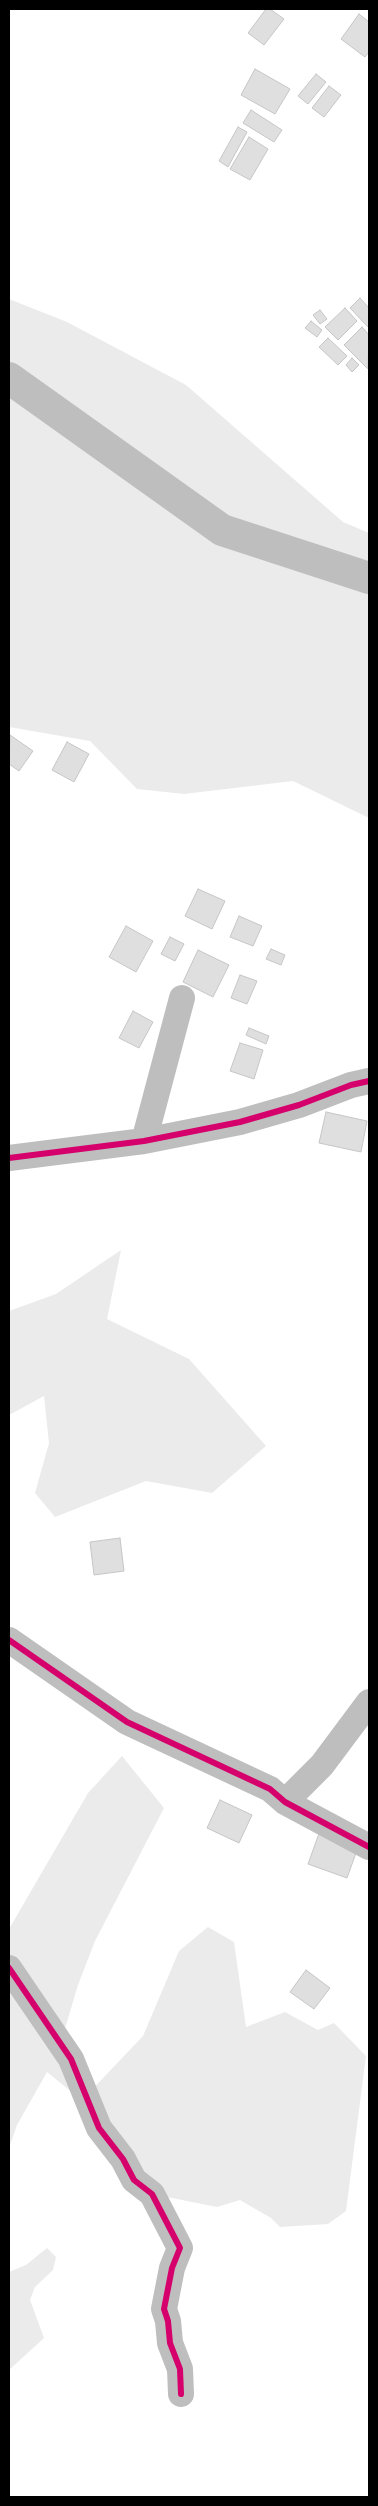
<!DOCTYPE html>
<html>
<head>
<meta charset="utf-8">
<style>
  body { margin:0 }
  #map { position:relative; width:378px; height:2506px; overflow:hidden; background:#fff; font-family:Overpass,sans-serif }
  canvas { display:block }
  .frame { position:absolute; inset:0; border:10px solid #000; pointer-events:none }
</style>
</head>
<body>
<div id="map">
<canvas width="378" height="2506"></canvas>
<div class="frame"></div>
</div>
<script>
const ctx = document.querySelector('canvas').getContext('2d');
ctx.lineJoin = 'round';
function fill(path, color) { ctx.fillStyle = color; ctx.fill(path, 'evenodd'); }
const toPath = rows => new Path2D(rows.map(r => 'M' + r).join(''));
function strokePath(path, color, width, dash) { ctx.strokeStyle = color; ctx.lineWidth = width; ctx.lineCap = dash ? 'butt' : 'round'; ctx.setLineDash(dash || []); ctx.stroke(path); }
const green = toPath([
  [9,299,67,322,186,385,343,522,369,533,369,818,293,781,184,794,137,789,90,741,9,727],
  [121,1250,107,1319,189,1359,266,1446,212,1493,146,1481,55,1517,35,1493,49,1443,44,1396,9,1415,9,1311,56,1294],
  [122,1756,164,1808,95,1941,78,1985,61,2042,85,2097,143,2036,179,1951,208,1927,234,1942,246,2027,285,2012,318,2030,334,2023,366,2056,346,2211,328,2224,280,2227,271,2218,240,2200,217,2207,152,2194,90,2107,47,2072,17,2125,9,2148,9,1929,88,1793],
  [47,2248,56,2257,53,2270,35,2287,30,2300,44,2338,9,2370,9,2272,26,2265]
]);
const river = toPath([
  [9,378,222,530,369,578]
]);
const building = toPath([
  [266,9,270,9,284,19,264,45,248,33,266,9],
  [359,14,369,22,369,52,365,57,341,39,359,14],
  [255,69,290,89,275,114,241,95,255,69],
  [316,74,326,82,308,104,298,96,316,74],
  [329,86,341,95,324,117,312,108,329,86],
  [251,110,282,130,274,142,243,123,251,110],
  [238,127,247,132,228,167,219,161,238,127],
  [249,137,268,149,250,180,230,169,249,137],
  [360,298,369,308,369,328,350,308,360,298],
  [345,308,357,321,338,340,325,327,345,308],
  [320,310,327,319,320,324,313,315,320,310],
  [311,321,322,330,317,337,305,328,311,321],
  [362,327,369,335,368,369,344,345,362,327],
  [328,338,347,356,338,365,319,347,328,338],
  [352,358,359,365,352,372,346,365,352,358],
  [10,735,33,751,19,771,9,764,10,735],
  [67,742,89,754,74,782,52,770,67,742],
  [198,889,225,901,212,929,185,916,198,889],
  [239,916,262,926,253,946,230,937,239,916],
  [126,926,153,941,136,972,109,957,126,926],
  [170,937,184,944,175,961,161,954,170,937],
  [271,949,285,955,281,965,266,959,271,949],
  [198,950,229,965,213,997,183,982,198,950],
  [240,975,257,981,247,1004,231,998,240,975],
  [133,1011,153,1022,139,1048,119,1038,133,1011],
  [249,1028,269,1036,266,1044,246,1035,249,1028],
  [240,1043,263,1050,254,1079,230,1071,240,1043],
  [326,1112,367,1121,361,1152,319,1143,326,1112],
  [120,1538,124,1571,94,1575,90,1542,120,1538],
  [220,1800,252,1815,239,1843,207,1828,220,1800],
  [321,1828,360,1842,347,1878,308,1864,321,1828],
  [306,1970,330,1988,314,2009,290,1992,306,1970]
]);
const minor = toPath([
  [144,1141,182,998],
  [9,1158,144,1141,240,1122,299,1105,351,1085,369,1081],
  [9,1640,127,1722,270,1789,285,1802,369,1847],
  [285,1802,322,1765,369,1702],
  [9,1968,71,2059,99,2128,123,2159,134,2180,152,2194,180,2248,172,2268,164,2309,168,2321,170,2343,180,2369,181,2394]
]);
const cycleway = toPath([
  [9,1158,144,1141,240,1122,299,1105,351,1085,369,1081],
  [9,1640,127,1722,270,1789,285,1802,369,1847],
  [9,1968,71,2059,99,2128,123,2159,134,2180,152,2194,180,2248,172,2268,164,2309,168,2321,170,2343,180,2369,181,2394]
]);
fill(green, '#ebebeb');
strokePath(river, '#bebebe', 32);
fill(building, '#dfdfdf');
strokePath(building, '#c6c6c6', 1);
strokePath(minor, '#bebebe', 26);
strokePath(cycleway, '#d6006c', 6);
</script>
</body>
</html>
